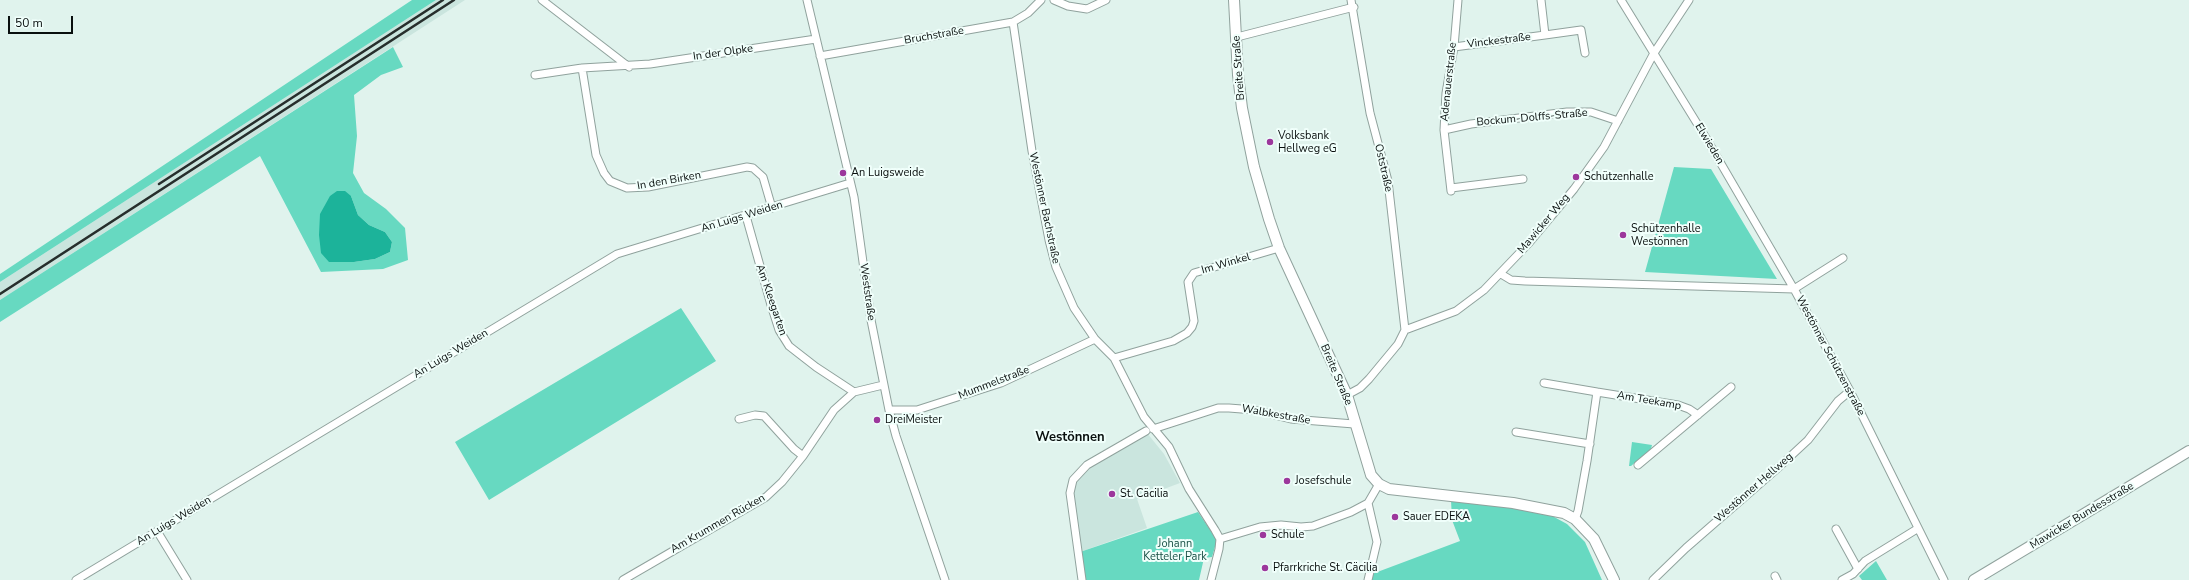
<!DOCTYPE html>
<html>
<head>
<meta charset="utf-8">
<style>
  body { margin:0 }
  #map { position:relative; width:2189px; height:580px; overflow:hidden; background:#e0f3ed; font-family:"Nunito Sans",sans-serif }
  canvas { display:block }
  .scale { position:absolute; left:8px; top:16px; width:65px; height:18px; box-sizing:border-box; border:2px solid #090f0e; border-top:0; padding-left:5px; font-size:12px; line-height:14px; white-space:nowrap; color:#090f0e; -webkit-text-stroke:3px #f0fffb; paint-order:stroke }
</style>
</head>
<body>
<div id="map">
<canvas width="2189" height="580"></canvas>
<div class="scale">50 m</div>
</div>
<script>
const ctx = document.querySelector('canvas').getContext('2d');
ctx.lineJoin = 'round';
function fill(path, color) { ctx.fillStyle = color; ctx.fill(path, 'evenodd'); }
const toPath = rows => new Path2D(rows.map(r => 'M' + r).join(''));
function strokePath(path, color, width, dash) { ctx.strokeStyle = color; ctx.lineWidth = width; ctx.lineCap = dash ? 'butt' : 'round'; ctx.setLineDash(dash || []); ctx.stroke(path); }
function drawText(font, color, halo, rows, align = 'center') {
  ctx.font = font + ' "Nunito Sans",sans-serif'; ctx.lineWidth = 4; ctx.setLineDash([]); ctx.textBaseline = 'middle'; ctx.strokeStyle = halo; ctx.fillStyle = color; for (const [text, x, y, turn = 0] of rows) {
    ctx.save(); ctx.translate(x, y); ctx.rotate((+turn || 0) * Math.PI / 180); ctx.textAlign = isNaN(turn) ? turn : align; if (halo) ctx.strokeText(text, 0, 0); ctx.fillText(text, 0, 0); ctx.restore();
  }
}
const built = toPath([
  [436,0,465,0,0,300,0,282],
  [1147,433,1164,454,1180,483,1137,499,1147,528,1080,552,1074,506,1073,487,1077,479,1086,469]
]);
const green = toPath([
  [412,0,436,0,0,282,0,274],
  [393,47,403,67,381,75,354,95,357,136,353,173,364,193,386,209,405,228,408,260,383,269,321,272,260,156,0,322,0,300],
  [351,196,358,215,369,225,385,232,392,242,390,252,375,259,354,262],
  [1674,167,1711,169,1777,279,1645,272],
  [681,308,716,361,489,500,455,442],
  [1632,442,1652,445,1651,449,1631,466,1629,466],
  [1451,500,1545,512,1567,524,1585,542,1602,580,1371,580,1372,574,1460,541,1452,520],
  [1198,512,1217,540,1212,557,1204,558,1199,580,1085,580,1080,552],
  [1876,561,1887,580,1862,580,1859,576]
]);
const water = toPath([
  [337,191,345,191,351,196,358,215,369,225,385,232,392,242,390,252,375,259,354,262,329,262,321,253,319,235,320,214,330,196]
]);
const street = toPath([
  [542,0,629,67],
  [807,0,854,197,871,320,889,410,896,436,945,580],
  [1054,0,1068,6,1087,9,1106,0],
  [1351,0,1370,113,1388,181,1405,330],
  [1541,0,1545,35,1581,30,1585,53],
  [1621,0,1706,138,1794,289,1850,391,1944,580],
  [1013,22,1032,151,1049,240,1056,267,1074,308,1095,339,1114,358,1144,417,1169,447,1189,489,1215,530,1220,539,1219,549,1211,580],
  [1237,37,1354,7],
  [1454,47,1545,35],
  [820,56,1013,22,1028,13,1041,0],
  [582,68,596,155,604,173,610,181,627,188,648,187,747,167,753,168,763,177,772,208],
  [535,75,582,68,650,64,816,39],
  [1444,130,1471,124,1567,112,1591,112,1618,121],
  [1451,188,1523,179],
  [1451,191,1444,130,1446,93,1454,47,1458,0],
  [746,216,771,305,779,330,789,346,816,367,854,392,883,385],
  [1501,274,1511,280,1525,281,1794,289],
  [1794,289,1843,258],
  [1114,358,1173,341,1187,333,1192,327,1194,321,1188,282,1194,273,1279,248],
  [1544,383,1597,392],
  [1347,395,1360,388,1369,379,1398,344,1405,330,1456,311,1484,290,1528,244,1574,189,1604,147,1654,53,1689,0],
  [889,410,917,410,1001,383,1095,339],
  [739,419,755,415,764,416,794,449,803,456,834,410,854,392],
  [1153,429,1218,408,1229,408,1254,410,1291,419,1354,424],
  [1516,432,1590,444],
  [1638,465,1731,387],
  [1368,503,1377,542,1368,580],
  [1368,503,1379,484],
  [1575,519,1578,511,1587,461,1597,392,1678,405,1689,409,1698,415],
  [1836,529,1858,569],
  [157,531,187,580],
  [1220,539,1260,527,1281,525,1301,527,1313,526,1351,512,1368,503],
  [1775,576,1777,580],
  [76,580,617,254,850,183],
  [623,580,766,497,782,482,803,456],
  [1082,580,1070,493,1073,480,1087,465,1146,431],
  [1653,580,1686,548,1780,466,1808,440,1838,401,1850,391],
  [1842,580,1853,574,1865,561,1917,529]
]);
const secondary = toPath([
  [1234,0,1238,75,1242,108,1254,167,1269,219,1279,248,1347,395,1371,475,1379,484,1389,489,1513,503,1564,513,1575,519,1594,539,1614,580],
  [1974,580,2189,451]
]);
const rail = toPath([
  [159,184,443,0],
  [0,294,454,0]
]);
const markers = [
  [1270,142,4,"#9c379c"],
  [843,173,4,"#9c379c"],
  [1576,177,4,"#9c379c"],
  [1623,235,4,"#9c379c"],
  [877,420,4,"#9c379c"],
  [1287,481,4,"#9c379c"],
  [1112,494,4,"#9c379c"],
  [1395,517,4,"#9c379c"],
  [1263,535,4,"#9c379c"],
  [1265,568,4,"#9c379c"]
];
const streetNames = [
  ["Bruchstraße",934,36,-10],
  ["Vinckestraße",1499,41,-7],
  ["In der Olpke",723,53,-8],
  ["Breite Straße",1239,68,-94],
  ["Adenauerstraße",1449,82,-84],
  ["Bockum-Dolffs-Straße",1532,118,-5],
  ["Elwieden",1709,144,59],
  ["Oststraße",1383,168,77],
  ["In den Birken",669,181,-10],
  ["Westönner Bachstraße",1044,208,78],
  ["An Luigs Weiden",742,217,-17],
  ["Mawicker Weg",1544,224,-50],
  ["Im Winkel",1226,264,-16],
  ["Weststraße",867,292,82],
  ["Am Kleegarten",771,300,71],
  ["An Luigs Weiden",451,354,-31],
  ["Westönner Schützenstraße",1830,356,62],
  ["Breite Straße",1336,375,67],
  ["Mummelstraße",994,383,-21],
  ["Am Teekamp",1649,401,10],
  ["Walbkestraße",1276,415,10],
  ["Westönner Hellweg",1754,488,-41],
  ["Mawicker Bundesstraße",2082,516,-31],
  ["An Luigs Weiden",174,521,-31],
  ["Am Krummen Rücken",718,524,-30]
];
const poiNames = [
  ["Volksbank",1278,136],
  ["Hellweg eG",1278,149],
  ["An Luigsweide",851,173],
  ["Schützenhalle",1584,177],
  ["Schützenhalle",1631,229],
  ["Westönnen",1631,242],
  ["DreiMeister",885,420],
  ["Josefschule",1295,481],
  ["St. Cäcilia",1120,494],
  ["Sauer EDEKA",1403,517],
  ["Schule",1271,535],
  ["Pfarrkriche St. Cäcilia",1273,568]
];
const parkNames = [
  ["Johann",1175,544],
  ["Ketteler Park",1175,557]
];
const quarterNames = [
  ["Westönnen",1070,438]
];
fill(built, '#cae5de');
fill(green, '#67d9c1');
fill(water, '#1cb39a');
strokePath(street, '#90a29d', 9);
strokePath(secondary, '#90a29d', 12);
strokePath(street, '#fff', 7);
strokePath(secondary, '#fff', 10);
strokePath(rail, '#262e2c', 2.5);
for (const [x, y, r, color] of markers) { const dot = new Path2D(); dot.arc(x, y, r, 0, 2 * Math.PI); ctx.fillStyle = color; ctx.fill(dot); strokePath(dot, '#f0fffb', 1.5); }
drawText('11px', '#090f0e', '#f0fffb', streetNames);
drawText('11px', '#090f0e', '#f0fffb', poiNames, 'left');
drawText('11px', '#195146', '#f0fffb', parkNames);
drawText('bold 13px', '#090f0e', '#f0fffb', quarterNames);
</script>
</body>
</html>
